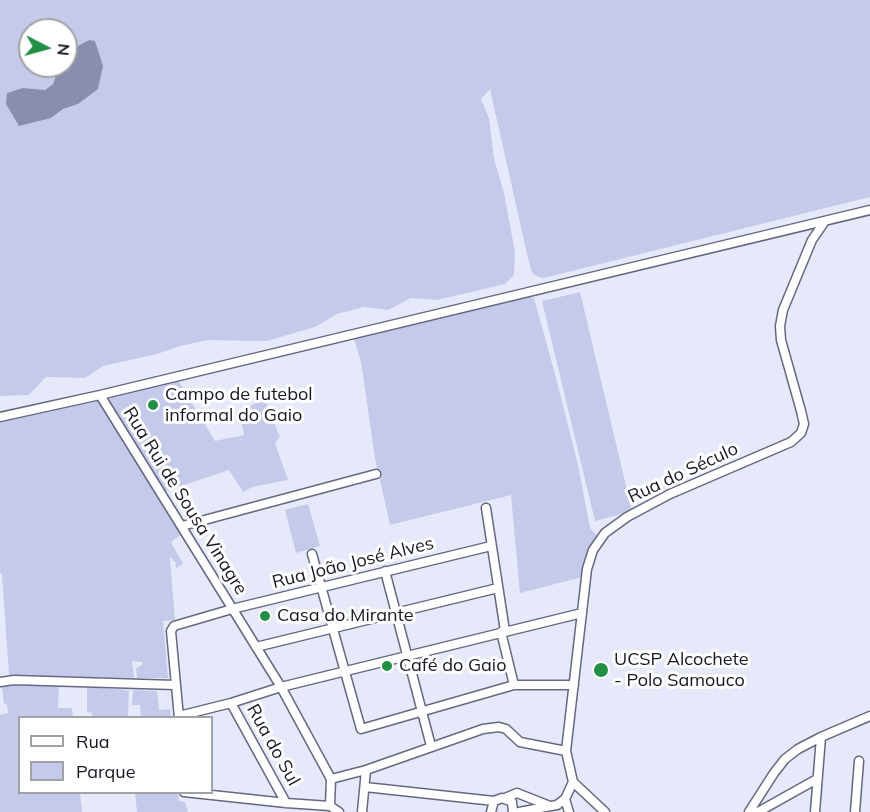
<!DOCTYPE html>
<html>
<head>
<meta charset="utf-8">
<style>
  body { margin:0 }
  #map { position:relative; width:870px; height:812px; overflow:hidden; background:#e6e9fa; font-family:Mulish,sans-serif }
  canvas { display:block }
  .legend { position:absolute; left:18px; top:716px; width:195px; height:78px; box-sizing:border-box; background:#fff; border:2px solid #a2a3a6; margin:0; padding:8px 10px; list-style:none; font-size:18px; color:#161821 }
  .legend li { display:flex; align-items:center; gap:12px; height:30px }
  .legend b { width:30px; border:2px solid #a2a3a6 }
  .north { position:absolute; left:18px; top:18px; width:60px; height:60px; box-sizing:border-box; background:#fff; border:2px solid #a2a3a6; border-radius:50%; rotate:96deg; font-size:16px; font-weight:700; line-height:24px; text-align:center; color:#161821 }
  .north::after { content:''; display:block; margin:auto; width:21px; height:27px; background:#228f47; clip-path:polygon(50% 0,100% 100%,50% 72%,0 100%) }
</style>
</head>
<body>
<div id="map">
<canvas width="870" height="812"></canvas>
<ul class="legend">
<li><b style="height:8px;background:#fff"></b>Rua</li>
<li><b style="height:16px;background:#c5caeb"></b>Parque</li>
</ul>
<div class="north">N</div>
</div>
<script>
const ctx = document.querySelector('canvas').getContext('2d');
ctx.lineJoin = 'round';
function fill(path, color) { ctx.fillStyle = color; ctx.fill(path, 'evenodd'); }
const toPath = rows => new Path2D(rows.map(r => 'M' + r).join(''));
function strokePath(path, color, width, dash) { ctx.strokeStyle = color; ctx.lineWidth = width; ctx.lineCap = dash ? 'butt' : 'round'; ctx.setLineDash(dash || []); ctx.stroke(path); }
function drawText(font, color, halo, rows, align = 'center') {
  ctx.font = font + ' Mulish,sans-serif'; ctx.lineWidth = 6; ctx.setLineDash([]); ctx.textBaseline = 'middle'; ctx.strokeStyle = halo; ctx.fillStyle = color; for (const [text, x, y, turn = 0] of rows) {
    ctx.save(); ctx.translate(x, y); ctx.rotate((+turn || 0) * Math.PI / 180); ctx.textAlign = isNaN(turn) ? turn : align; if (halo) ctx.strokeText(text, 0, 0); ctx.fillText(text, 0, 0); ctx.restore();
  }
}
const green = toPath([
  [0,0,870,0,870,197,544,278,539,277,532,273,527,254,490,89,481,99,489,118,494,159,504,193,515,252,514,275,505,284,437,300,411,298,388,310,364,307,337,314,315,327,267,341,207,340,180,346,157,354,103,366,85,378,46,377,29,395,0,396],
  [30,30,66,30,66,52,89,40,78,104,63,109,51,118,23,88,45,90,53,84,59,66,30,66],
  [580,292,632,511,595,521,542,301],
  [527,296,534,298,556,378,578,465,590,528,600,539,586,576,520,593,511,495,390,525,375,458,361,362,354,339],
  [178,380,215,441,244,435,241,419,247,408,264,398,280,437,275,443,288,480,252,487,243,492,229,470,163,492,104,394],
  [99,401,181,535,171,542,183,564,176,568,175,561,173,561,172,558,170,558,175,620,163,621,168,678,137,678,136,668,142,665,143,662,132,661,134,678,9,675,2,574,0,573,0,420],
  [308,504,320,546,296,553,285,510],
  [16,685,59,686,58,708,72,708,73,717,20,718,20,792,80,793,82,812,0,812,0,715,8,713,7,704,4,704,2,687],
  [87,687,129,690,128,717,92,717,92,713,87,712],
  [133,690,157,691,159,710,170,709,171,717,141,717,140,705,132,705],
  [156,792,178,793,179,801,185,802,188,812,137,812,135,793,141,794]
]);
const water = toPath([
  [89,40,95,41,103,66,98,89,78,104,63,109,51,118,19,126,6,104,7,93,23,88,45,90,53,84,59,66,66,66,66,52]
]);
const minor = toPath([
  [100,395,281,687,331,779],
  [0,417,100,395,870,210],
  [486,508,505,631],
  [182,526,376,474],
  [312,554,361,729,514,685,574,685],
  [385,571,431,746],
  [501,632,514,685],
  [256,647,498,588],
  [0,682,14,680,175,685],
  [231,703,286,803],
  [179,716,231,703,281,687,582,613],
  [179,718,171,631,174,626,232,609,491,546],
  [366,770,483,729,499,727,506,729,520,742,566,751],
  [331,779,366,770,362,812],
  [331,779,330,806,339,812],
  [573,782,605,812],
  [365,787,494,801],
  [184,792,286,803,330,806],
  [505,798,517,793,550,806],
  [565,799,569,812],
  [491,812,494,801,502,798,512,802,513,812],
  [519,812,557,805,565,799,573,782,566,751,587,569,593,550,605,533,627,517,670,494,791,442,801,433,804,424,801,411,781,340,780,326,783,310,812,240,825,221],
  [749,812,774,773,785,759,798,749,821,737,870,716],
  [758,812,817,779],
  [815,812,821,737],
  [855,812,859,761]
]);
const markers = [
  [153,405,6,"#228f47"],
  [265,616,6,"#228f47"],
  [387,666,6,"#228f47"],
  [601,670,8,"#228f47"]
];
const poiNames = [
  ["Campo de futebol",165,395],
  ["informal do Gaio",165,416],
  ["Casa do Mirante",277,616],
  ["UCSP Alcochete",614,660],
  ["- Polo Samouco",614,681],
  ["Café do Gaio",399,666]
];
const streetNames = [
  ["Rua do Século",683,473,-25],
  ["Rua Rui de Sousa Vinagre",185,501,58],
  ["Rua João José Alves",353,563,-14],
  ["Rua do Sul",273,745,61]
];
fill(green, '#c5caeb');
fill(water, '#8a8eae');
strokePath(minor, '#656881', 11);
strokePath(minor, '#fff', 8);
for (const [x, y, r, color] of markers) { const dot = new Path2D(); dot.arc(x, y, r, 0, 2 * Math.PI); ctx.fillStyle = color; ctx.fill(dot); strokePath(dot, '#fff', 2); }
drawText('18px', '#161821', '#fff', poiNames, 'left');
drawText('18px', '#161821', '#fff', streetNames);
</script>
</body>
</html>
